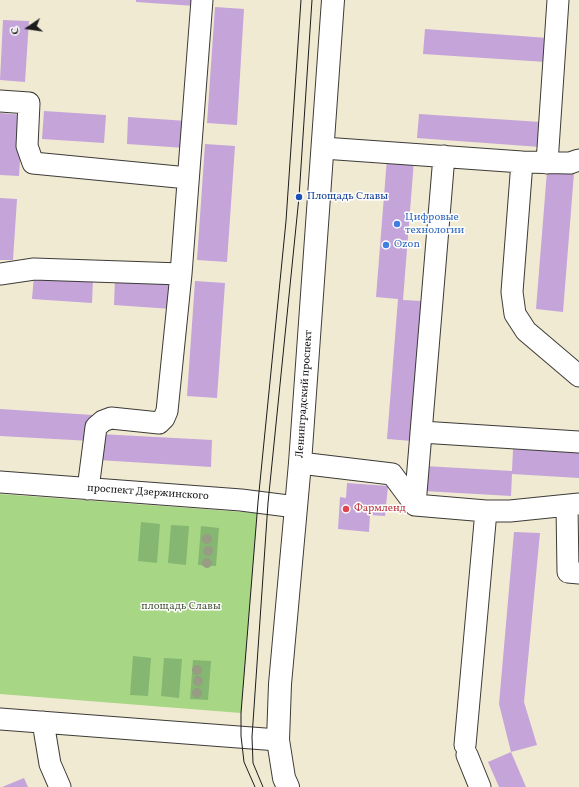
<!DOCTYPE html>
<html>
<head>
<meta charset="utf-8">
<style>
  body { margin:0 }
  #map { position:relative; width:579px; height:787px; overflow:hidden; background:#f1ead3; font-family:Vollkorn,serif }
  canvas { display:block }
  .north { position:absolute; left:8px; top:8px; width:40px; height:40px; -webkit-text-stroke:3px #fff; paint-order:stroke; rotate:257deg; font-size:11px; font-weight:700; line-height:16px; text-align:center; color:#1c1c1c }
  .north::after { content:''; display:block; margin:auto; width:14px; height:18px; background:#1c1c1c; clip-path:polygon(50% 0,100% 100%,50% 72%,0 100%) }
</style>
</head>
<body>
<div id="map">
<canvas width="579" height="787"></canvas>
<div class="north">С</div>
</div>
<script>
const ctx = document.querySelector('canvas').getContext('2d');
ctx.lineJoin = 'round';
function fill(path, color) { ctx.fillStyle = color; ctx.fill(path, 'evenodd'); }
const toPath = rows => new Path2D(rows.map(r => 'M' + r).join(''));
function strokePath(path, color, width, dash) { ctx.strokeStyle = color; ctx.lineWidth = width; ctx.lineCap = dash ? 'butt' : 'round'; ctx.setLineDash(dash || []); ctx.stroke(path); }
function drawText(font, color, halo, rows, align = 'center') {
  ctx.font = font + ' Vollkorn,serif'; ctx.lineWidth = 3; ctx.setLineDash([]); ctx.textBaseline = 'middle'; ctx.strokeStyle = halo; ctx.fillStyle = color; for (const [text, x, y, turn = 0] of rows) {
    ctx.save(); ctx.translate(x, y); ctx.rotate((+turn || 0) * Math.PI / 180); ctx.textAlign = isNaN(turn) ? turn : align; if (halo) ctx.strokeText(text, 0, 0); ctx.fillText(text, 0, 0); ctx.restore();
  }
}
const green = toPath([
  [0,494,257,513,241,713,0,694]
]);
const forest = toPath([
  [141,522,160,524,157,563,138,561],
  [171,525,189,526,186,565,168,563],
  [201,526,219,528,216,566,198,565],
  [133,656,151,658,148,696,130,695],
  [164,658,182,659,179,698,161,696],
  [193,660,211,661,208,700,190,699]
]);
const building = toPath([
  [136,0,195,0,195,6,136,2],
  [215,7,244,9,237,125,207,123],
  [3,20,29,21,25,82,0,80],
  [425,29,548,38,546,62,423,54],
  [44,111,106,115,104,143,42,139],
  [0,113,23,115,19,176,0,175],
  [419,114,541,122,540,147,417,138],
  [128,117,187,121,185,148,127,144],
  [205,144,235,146,227,262,197,260],
  [387,158,414,160,403,300,422,301,412,441,387,439,398,299,376,297],
  [547,171,574,173,563,312,536,309],
  [0,198,17,199,13,260,0,260],
  [34,275,93,279,92,303,32,299],
  [115,278,174,282,172,309,114,305],
  [195,281,225,283,217,398,187,396],
  [0,409,93,415,91,441,0,436],
  [100,434,212,440,211,467,98,460],
  [513,449,579,453,579,478,512,474,511,496,424,491,425,466,512,471],
  [347,483,388,486,385,516,370,515,369,532,338,529,340,497,346,498],
  [514,532,540,533,524,702,537,745,511,752,499,704],
  [511,752,526,787,499,787,488,762],
  [24,778,28,787,2,787]
]);
const minor = toPath([
  [0,101,29,103,27,146,33,163,188,178],
  [323,148,522,162,570,163,579,160],
  [522,162,512,292,515,314,526,331,579,376],
  [547,163,558,0],
  [0,274,34,269,181,274],
  [421,432,579,442],
  [300,463,392,474,415,505,486,511,510,511,579,504],
  [0,482,241,500,296,507],
  [88,489,96,427,103,421,111,418,159,423,164,418,167,411,181,274,202,0],
  [415,505,444,156],
  [567,506,568,572,579,573],
  [0,719,278,740],
  [43,722,50,764,60,787],
  [465,745,486,511],
  [467,755,480,787]
]);
const major = toPath([
  [288,787,284,778,278,740,280,684,300,463,333,0]
]);
const tram = toPath([
  [255,787,244,762,241,736,241,713,258,502,286,221,301,0],
  [263,787,253,763,252,737,268,503,299,197,312,0]
]);
const trees = [
  [207,539],
  [208,551],
  [207,563],
  [197,670],
  [198,681],
  [197,693]
];
const markers = [
  [299,197,4,"#1a4fb4"],
  [397,224,4,"#3f7fe0"],
  [386,245,4,"#3f7fe0"],
  [346,509,4,"#e0444e"]
];
const transitNames = [
  ["Площадь Славы",307,197]
];
const shopNames = [
  ["Цифровые",405,218],
  ["технологии",405,231],
  ["Ozon",394,245]
];
const streetNames = [
  ["Ленинградский проспект",305,394,-86],
  ["проспект Дзержинского",148,493,4]
];
const healthNames = [
  ["Фармленд",354,509]
];
const parkNames = [
  ["площадь Славы",181,607]
];
fill(green, '#a7d684');
fill(forest, '#85b772');
fill(building, '#c4a4d9');
strokePath(minor, '#3c3b37', 23);
strokePath(major, '#3c3b37', 24);
strokePath(minor, '#fff', 21);
strokePath(major, '#fff', 22);
strokePath(tram, '#1c1c1c', 1);
ctx.fillStyle = '#979c82';
for (const [x, y] of trees) { ctx.beginPath(); ctx.arc(x, y, 5, 0, 2 * Math.PI); ctx.fill(); }
for (const [x, y, r, color] of markers) { const dot = new Path2D(); dot.arc(x, y, r, 0, 2 * Math.PI); ctx.fillStyle = color; ctx.fill(dot); strokePath(dot, '#fff', 1.5); }
drawText('11px', '#164399', '#fff', transitNames, 'left');
drawText('11px', '#366cbe', '#fff', shopNames, 'left');
drawText('11px', '#1c1c1c', '#fff', streetNames);
drawText('11px', '#be3a42', '#fff', healthNames, 'left');
drawText('11px', '#4d5d40', '#fff', parkNames);
</script>
</body>
</html>
